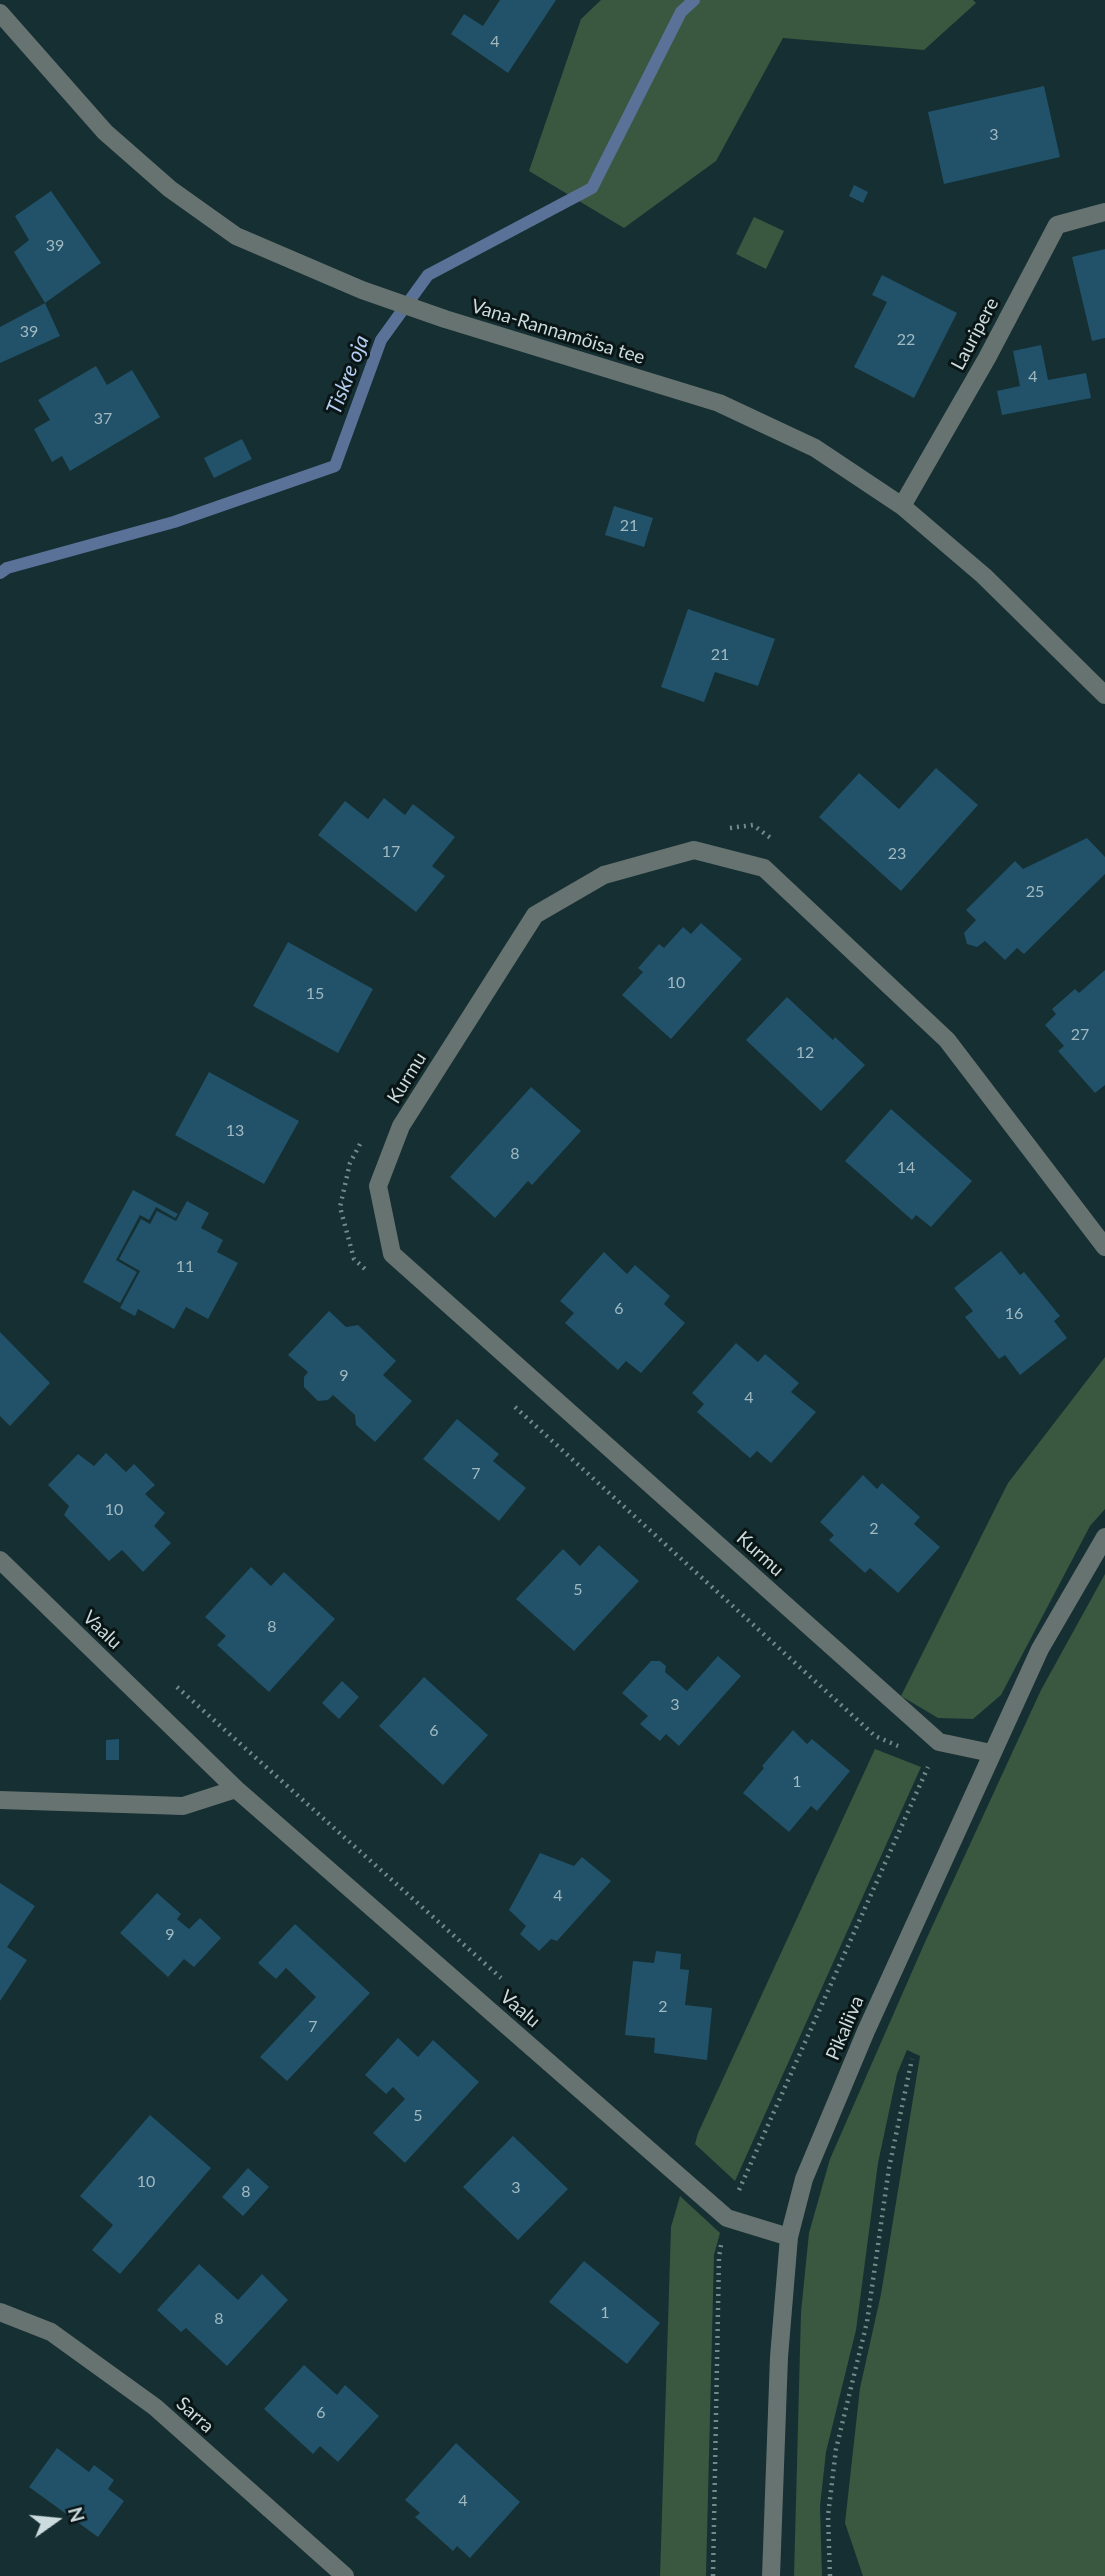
<!DOCTYPE html>
<html>
<head>
<meta charset="utf-8">
<style>
  body { margin:0 }
  #map { position:relative; width:1105px; height:2576px; overflow:hidden; background:#152f32; font-family:Lato,sans-serif }
  canvas { display:block }
  .north { position:absolute; left:21px; top:2485px; width:70px; height:70px; -webkit-text-stroke:5px #0a1516; paint-order:stroke; rotate:75deg; font-size:19px; font-weight:700; line-height:28px; text-align:center; color:#ccdbdd }
  .north::after { content:''; display:block; margin:auto; width:24px; height:32px; background:#ccdbdd; clip-path:polygon(50% 0,100% 100%,50% 72%,0 100%) }
</style>
</head>
<body>
<div id="map">
<canvas width="1105" height="2576"></canvas>
<div class="north">N</div>
</div>
<script>
const ctx = document.querySelector('canvas').getContext('2d');
ctx.lineJoin = 'round';
function fill(path, color) { ctx.fillStyle = color; ctx.fill(path, 'evenodd'); }
const toPath = rows => new Path2D(rows.map(r => 'M' + r).join(''));
function strokePath(path, color, width, dash) { ctx.strokeStyle = color; ctx.lineWidth = width; ctx.lineCap = dash ? 'butt' : 'round'; ctx.setLineDash(dash || []); ctx.stroke(path); }
function drawText(font, color, halo, rows, align = 'center') {
  ctx.font = font + ' Lato,sans-serif'; ctx.lineWidth = 6; ctx.setLineDash([]); ctx.textBaseline = 'middle'; ctx.strokeStyle = halo; ctx.fillStyle = color; for (const [text, x, y, turn = 0] of rows) {
    ctx.save(); ctx.translate(x, y); ctx.rotate((+turn || 0) * Math.PI / 180); ctx.textAlign = isNaN(turn) ? turn : align; if (halo) ctx.strokeText(text, 0, 0); ctx.fillText(text, 0, 0); ctx.restore();
  }
}
const green = toPath([
  [601,0,973,0,976,3,924,50,783,38,716,161,624,228,529,171,581,19],
  [754,217,784,231,766,269,736,254],
  [1105,1357,1105,1509,1090,1526,1001,1695,973,1719,938,1718,901,1696,1008,1483],
  [1105,1574,1105,2576,863,2576,845,2523,860,2388,881,2294,920,2056,907,2050,897,2074,878,2163,856,2330,826,2452,820,2506,822,2576,794,2576,801,2312,809,2233,830,2159,925,1942,1041,1690],
  [875,1749,921,1767,735,2181,695,2144,698,2133],
  [680,2196,720,2233,714,2255,706,2576,660,2576,671,2227]
]);
const stream = toPath([
  [0,573,7,568,174,522,335,466,381,340,428,275,592,188,681,12,694,0]
]);
const building = toPath([
  [500,0,556,0,508,73,451,34,464,14,483,26],
  [1044,86,1060,157,944,184,928,112],
  [854,185,868,192,863,203,849,196],
  [51,191,101,263,45,303,14,252,29,240,15,216],
  [1105,249,1105,338,1092,341,1072,257],
  [882,275,957,313,914,398,854,367,887,302,872,295],
  [45,303,60,336,0,363,0,327],
  [1041,345,1048,380,1086,373,1091,398,1002,415,997,391,1020,386,1013,351],
  [96,366,107,385,132,370,160,417,70,471,62,456,52,462,34,429,50,420,38,400],
  [242,439,252,459,214,478,204,458],
  [614,506,653,518,644,547,605,535],
  [688,609,775,639,758,686,715,672,704,702,661,687],
  [936,768,978,805,901,891,819,817,859,773,899,809],
  [384,798,405,815,413,804,455,837,432,866,445,876,416,912,318,835,345,801,368,819],
  [1087,838,1105,857,1105,874,1024,954,1017,948,1005,960,985,941,977,947,967,944,964,933,976,920,966,910,1015,861,1023,869],
  [701,923,742,959,671,1039,622,995,643,972,638,968,659,944,664,948,683,927,691,934],
  [288,942,373,989,338,1053,253,1006],
  [1105,970,1105,1085,1095,1093,1058,1051,1064,1046,1045,1025,1056,1014,1052,1009,1075,989,1079,993],
  [787,997,833,1040,835,1037,865,1065,821,1111,746,1040],
  [209,1072,299,1121,264,1184,175,1135],
  [531,1087,581,1131,532,1185,528,1181,495,1218,450,1177],
  [891,1109,972,1181,931,1227,916,1215,912,1220,845,1161],
  [133,1190,178,1214,175,1218,156,1207,149,1220,140,1215,116,1260,137,1272,120,1303,83,1282],
  [187,1201,209,1213,201,1228,223,1240,217,1252,238,1263,208,1319,186,1307,174,1329,138,1309,135,1316,120,1308,140,1271,119,1259,141,1219,150,1224,157,1211,176,1221],
  [1001,1251,1020,1275,1024,1272,1060,1316,1054,1321,1067,1338,1020,1375,1005,1355,999,1359,965,1317,973,1311,954,1288],
  [604,1252,627,1274,635,1265,670,1296,664,1304,685,1323,641,1373,626,1361,618,1370,565,1323,574,1313,560,1301],
  [329,1311,346,1327,358,1325,396,1361,383,1375,412,1401,375,1442,356,1425,355,1415,333,1395,328,1400,318,1401,304,1387,304,1377,308,1372,288,1355],
  [0,1332,50,1383,10,1426,0,1416],
  [736,1343,758,1362,765,1354,799,1383,791,1392,816,1412,771,1463,757,1451,750,1458,697,1412,704,1404,692,1393],
  [457,1419,499,1454,493,1461,526,1488,499,1521,423,1459],
  [106,1453,126,1472,134,1464,155,1485,145,1494,165,1513,154,1526,171,1543,143,1572,122,1550,109,1561,64,1515,69,1506,48,1485,78,1454,94,1466],
  [863,1475,877,1489,882,1483,920,1517,914,1524,940,1547,898,1593,870,1568,865,1573,829,1540,834,1535,820,1522],
  [599,1545,639,1581,574,1651,516,1599,563,1549,580,1566],
  [251,1567,271,1586,284,1572,335,1619,269,1692,217,1645,226,1636,205,1617],
  [718,1656,741,1676,679,1746,666,1734,660,1741,640,1724,648,1716,622,1693,651,1661,660,1661,666,1666,665,1672,687,1691],
  [424,1677,488,1735,443,1785,379,1726],
  [342,1681,359,1697,339,1719,322,1703],
  [793,1730,807,1744,812,1739,850,1771,817,1811,811,1806,789,1832,743,1793,764,1768,762,1766],
  [119,1739,119,1760,106,1760,106,1740],
  [540,1853,574,1866,582,1857,611,1881,557,1941,551,1939,539,1951,520,1934,526,1926,509,1910],
  [0,1883,35,1906,7,1947,27,1960,0,2001],
  [157,1893,181,1914,177,1919,189,1929,200,1918,221,1938,194,1967,184,1959,168,1977,120,1933],
  [295,1924,370,1993,287,2081,260,2057,316,1997,286,1968,276,1979,258,1963],
  [656,1951,681,1954,680,1969,689,1970,685,2005,712,2008,707,2060,654,2053,655,2038,625,2035,633,1961,654,1963],
  [398,2038,418,2057,433,2040,479,2082,405,2163,373,2133,405,2099,393,2087,386,2094,365,2075],
  [150,2115,211,2168,120,2274,92,2250,113,2225,80,2196],
  [513,2136,568,2189,518,2240,463,2187],
  [248,2168,269,2187,243,2216,222,2197],
  [584,2261,660,2323,627,2364,549,2302],
  [199,2264,238,2300,262,2274,288,2300,227,2366,186,2328,181,2332,157,2310],
  [304,2365,337,2395,345,2385,379,2416,338,2462,320,2446,313,2454,264,2409],
  [456,2443,520,2502,470,2558,457,2546,453,2551,415,2517,420,2513,405,2500],
  [57,2448,89,2472,94,2465,114,2480,108,2489,124,2501,98,2537,29,2487]
]);
const path = toPath([
  [730,828,753,825,772,839],
  [360,1144,350,1163,340,1207,354,1259,367,1271],
  [515,1407,875,1736,898,1746],
  [177,1687,501,1978],
  [739,2190,928,1767],
  [713,2576,719,2257,721,2245],
  [830,2576,828,2516,836,2449,867,2322,889,2168,912,2059]
]);
const minor = toPath([
  [0,13,105,132,170,189,236,236,362,290,445,319,719,403,815,448,902,506,984,576,1105,695],
  [902,506,987,358,1057,225,1105,212],
  [0,1560,236,1789,727,2218,789,2237],
  [991,1753,939,1742,392,1254,378,1186,401,1126,535,915,604,875,694,850,764,868,947,1040,1105,1247],
  [0,1800,183,1806,236,1789],
  [0,2312,51,2332,155,2407,345,2576],
  [771,2576,779,2357,789,2237,804,2179,866,2031,1040,1649,1105,1537]
]);
const numberNames = [
  ["4",495,42],
  ["3",994,135],
  ["39",55,246],
  ["39",29,332],
  ["22",906,340],
  ["4",1033,377],
  ["37",103,419],
  ["21",629,526],
  ["21",720,655],
  ["17",391,852],
  ["23",897,854],
  ["25",1035,892],
  ["10",676,983],
  ["15",315,994],
  ["27",1080,1035],
  ["12",805,1053],
  ["13",235,1131],
  ["8",515,1154],
  ["14",906,1168],
  ["11",185,1267],
  ["6",619,1309],
  ["16",1014,1314],
  ["9",344,1376],
  ["4",749,1398],
  ["7",476,1474],
  ["10",114,1510],
  ["2",874,1529],
  ["5",578,1590],
  ["8",272,1627],
  ["3",675,1705],
  ["6",434,1731],
  ["1",797,1782],
  ["4",558,1896],
  ["9",170,1935],
  ["2",663,2007],
  ["7",313,2027],
  ["5",418,2116],
  ["10",146,2182],
  ["3",516,2188],
  ["8",246,2192],
  ["1",605,2313],
  ["8",219,2319],
  ["6",321,2413],
  ["4",463,2501]
];
const streetNames = [
  ["Vana-Rannamõisa tee",558,332,17],
  ["Lauripere",975,334,-62],
  ["Kurmu",407,1078,-58],
  ["Kurmu",760,1554,42],
  ["Vaalu",102,1630,44],
  ["Vaalu",520,2009,41],
  ["Pikaliiva",845,2028,-67],
  ["Sarra",195,2415,42]
];
const waterNames = [
  ["Tiskre oja",348,375,-69]
];
fill(green, '#3a5740');
strokePath(stream, '#5b7298', 12);
fill(building, '#215269');
strokePath(path, '#75898b', 4.5, [2, 5]);
strokePath(minor, '#677370', 18);
drawText('16px', '#a1b9c0', null, numberNames);
drawText('19px', '#ccdbdd', '#0a1516', streetNames);
drawText('italic 21px', '#b7cef3', '#0a1516', waterNames);
</script>
</body>
</html>
